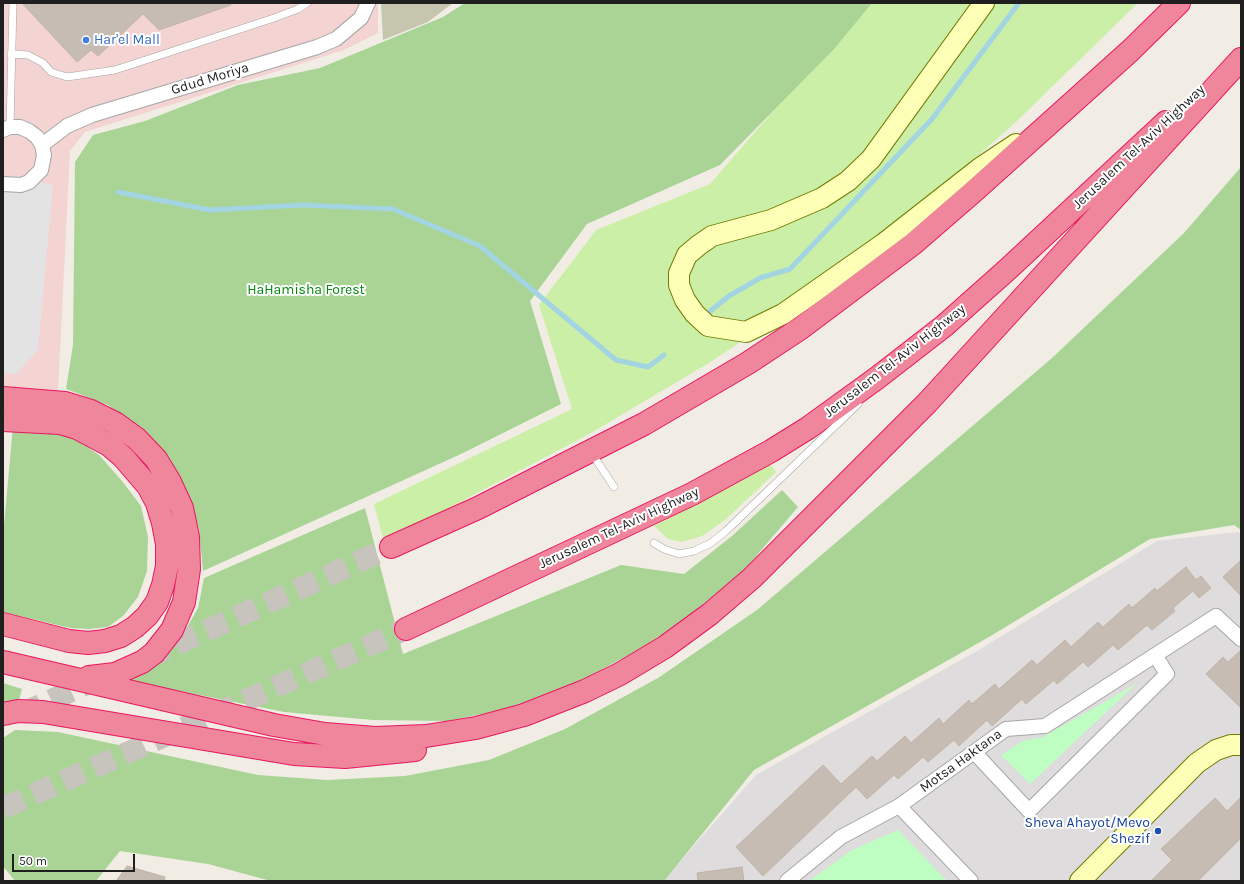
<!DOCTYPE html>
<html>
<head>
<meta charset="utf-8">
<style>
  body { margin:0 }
  #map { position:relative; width:1244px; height:884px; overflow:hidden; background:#f1ede5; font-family:Karla,sans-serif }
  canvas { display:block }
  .frame { position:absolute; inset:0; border:4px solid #1f1f1f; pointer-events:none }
  .scale { position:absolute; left:12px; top:854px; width:123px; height:18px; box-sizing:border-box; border:2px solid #1f1f1f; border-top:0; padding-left:5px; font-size:12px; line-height:14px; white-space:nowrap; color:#1f1f1f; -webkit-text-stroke:3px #fff; paint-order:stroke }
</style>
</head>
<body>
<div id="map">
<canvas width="1244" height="884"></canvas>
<div class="frame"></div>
<div class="scale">50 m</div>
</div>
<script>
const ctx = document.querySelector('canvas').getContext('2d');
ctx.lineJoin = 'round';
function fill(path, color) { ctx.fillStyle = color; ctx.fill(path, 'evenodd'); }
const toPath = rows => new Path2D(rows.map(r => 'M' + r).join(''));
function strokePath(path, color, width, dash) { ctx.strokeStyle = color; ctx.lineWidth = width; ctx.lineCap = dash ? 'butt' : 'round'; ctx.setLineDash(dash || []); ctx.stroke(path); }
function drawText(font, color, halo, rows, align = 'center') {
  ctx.font = font + ' Karla,sans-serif'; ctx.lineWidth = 4; ctx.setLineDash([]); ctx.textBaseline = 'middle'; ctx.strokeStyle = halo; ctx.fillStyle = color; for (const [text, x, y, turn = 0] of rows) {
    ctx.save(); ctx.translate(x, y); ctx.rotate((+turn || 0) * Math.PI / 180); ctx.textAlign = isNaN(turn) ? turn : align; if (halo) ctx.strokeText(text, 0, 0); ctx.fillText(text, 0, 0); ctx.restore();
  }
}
const residential = toPath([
  [1238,532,1241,534,1241,881,663,881,756,775,977,651,1157,541]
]);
const commercial = toPath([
  [3,3,378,3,378,33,344,50,85,132,70,151,58,392,3,386]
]);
const construction = toPath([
  [381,3,453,3,428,22,383,40]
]);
const grass = toPath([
  [867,3,1138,3,1018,120,925,203,811,295,709,363,584,437,384,542,374,504,572,409,539,305,596,230,710,184],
  [769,463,776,472,725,520,702,536,682,542,668,539,654,526]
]);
const forest = toPath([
  [465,3,872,3,834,49,720,165,587,224,530,301,561,404,461,454,203,571,199,529,191,503,170,460,147,436,108,405,66,389,73,345,75,162,93,135,145,121,238,85,320,68,443,17],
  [1241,167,1241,530,1234,525,1150,539,989,637,754,770,664,881,271,881,208,864,120,851,96,881,15,881,3,866,3,738,15,730,58,732,258,775,327,780,405,776,489,760,565,729,658,678,757,610,1052,358,1184,233],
  [13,426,59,432,81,442,100,456,122,481,141,506,148,537,147,571,138,597,123,616,108,627,89,629,70,628,3,612,3,536],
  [782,490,798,507,741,574,687,617,642,648,582,680,507,709,447,721,373,720,284,712,130,681,153,667,170,652,182,636,198,608,204,578,365,508,403,654,621,565,684,574,732,536],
  [3,683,22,689,19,700,3,704]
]);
const park = toPath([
  [1136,684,1030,784,1001,755,1023,741,1043,737],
  [898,830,947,881,809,881,852,850]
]);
const parking = toPath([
  [3,179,53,184,38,350,16,374,3,373]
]);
const stream = toPath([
  [118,192,210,210,303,205,393,209,480,246,616,360,648,367,664,355],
  [709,312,729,296,760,278,790,269,932,119,1019,3]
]);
const building = toPath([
  [22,3,230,3,231,5,159,30,143,14,98,56,91,50,77,62,22,3],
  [1241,560,1241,596,1223,577,1241,560],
  [1186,567,1196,580,1201,576,1211,588,1199,598,1193,591,1173,608,1175,611,1152,630,1147,625,1118,650,1113,645,1088,667,1083,662,1057,684,1054,680,1026,704,1022,699,992,726,987,720,959,746,954,740,928,762,923,757,898,779,894,775,867,799,856,787,763,876,736,847,823,765,841,784,872,756,877,761,905,736,911,743,939,718,943,724,969,700,972,704,995,684,999,689,1032,660,1037,665,1065,640,1071,647,1098,622,1103,627,1129,604,1132,608,1155,588,1157,591,1186,567],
  [1241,650,1241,708,1206,674,1223,657,1228,662,1241,650],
  [1241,797,1241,838,1198,881,1151,881,1172,860,1161,849,1215,798,1227,811,1241,797],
  [127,866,165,877,164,881,116,881,127,866],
  [742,867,744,881,698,881,697,873,742,867]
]);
const highwayTunnel = toPath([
  [146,658,391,547],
  [21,714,102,677],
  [3,808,406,629]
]);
const lane = toPath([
  [11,54,28,55,43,63,51,72,67,77,115,70,274,18,298,9,307,3],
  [10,127,13,3],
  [591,452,614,487],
  [654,543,664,549,679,554,694,551,711,543,726,531,858,404]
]);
const street = toPath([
  [3,130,10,127,20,127,29,131,37,137,42,145,44,155,41,170,29,182,21,185,3,184],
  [42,145,67,126,92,115,317,47,336,39,361,18,368,3],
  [974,752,1029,811,1167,674,1155,655],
  [899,806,971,881],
  [787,881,841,837,899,806,1006,729,1045,726,1216,616,1241,639]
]);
const secondary = toPath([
  [984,3,871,159,848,181,822,198,771,220,712,236,699,245,687,255,679,273,679,285,685,300,695,314,708,326,746,332,783,314,883,244,980,168,1016,144],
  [1080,881,1197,763,1216,750,1231,745,1241,745]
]);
const highway = toPath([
  [3,398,65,403,91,411,115,423,137,439,156,459,170,482,182,508,188,537,189,569,184,602,172,630,154,653,142,662,115,674,89,677],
  [3,420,60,423,77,428,109,445,123,457,148,486,157,503,163,523,167,544,167,566,163,585,157,602,147,616,135,627,121,636,105,641,88,643,69,641,3,624],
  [391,547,478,508,644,424,748,363,801,328,913,244,973,192,1130,51,1179,3],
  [406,629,692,494,771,451,808,428,877,378,944,326,1008,269,1166,122],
  [3,662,274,725,325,734,375,738,426,736,476,728,524,715,585,691,620,674,665,647,710,614,752,578,927,403,1241,59],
  [3,714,18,711,43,712,294,754,345,757,415,750]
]);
const markers = [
  [86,40,4,"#3f7fe0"],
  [1158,831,4,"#1a4fb4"]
];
const shopNames = [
  ["Har'el Mall",94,40]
];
const streetNames = [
  ["Gdud Moriya",210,79,-17],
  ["Jerusalem Tel-Aviv Highway",1139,147,-43],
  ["Jerusalem Tel-Aviv Highway",895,361,-38],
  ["Jerusalem Tel-Aviv Highway",619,528,-25],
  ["Motsa Haktana",961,761,-36]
];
const parkNames = [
  ["HaHamisha Forest",306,290]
];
const transitNames = [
  ["Sheva Ahayot/Mevo",1150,823],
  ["Shezif",1150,839]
];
fill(residential, '#dedcdc');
fill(commercial, '#f3d4d3');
fill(construction, '#c6c6af');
fill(grass, '#cbefa7');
fill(forest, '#a9d496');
fill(park, '#bffec3');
fill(parking, '#e3e3e3');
strokePath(stream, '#a2d4e2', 5);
fill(building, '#c6bcb4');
strokePath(building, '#c4b3a6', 1);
strokePath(highwayTunnel, '#c7c4bd', 22, [22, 11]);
strokePath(lane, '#a6a6a6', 8);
strokePath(street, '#a6a6a6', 16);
strokePath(secondary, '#717d00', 22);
strokePath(highway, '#ea1661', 24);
strokePath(lane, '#fff', 7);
strokePath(street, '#fff', 14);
strokePath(secondary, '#fcffb5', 20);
strokePath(highway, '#ef869b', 22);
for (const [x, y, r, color] of markers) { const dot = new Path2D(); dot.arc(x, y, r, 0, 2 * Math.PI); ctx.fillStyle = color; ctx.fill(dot); strokePath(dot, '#fff', 1.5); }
drawText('14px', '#366cbe', '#fff', shopNames, 'left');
drawText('14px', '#1f1f1f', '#fff', streetNames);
drawText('14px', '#02890c', '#fff', parkNames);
drawText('14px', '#164399', '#fff', transitNames, 'right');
</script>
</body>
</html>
